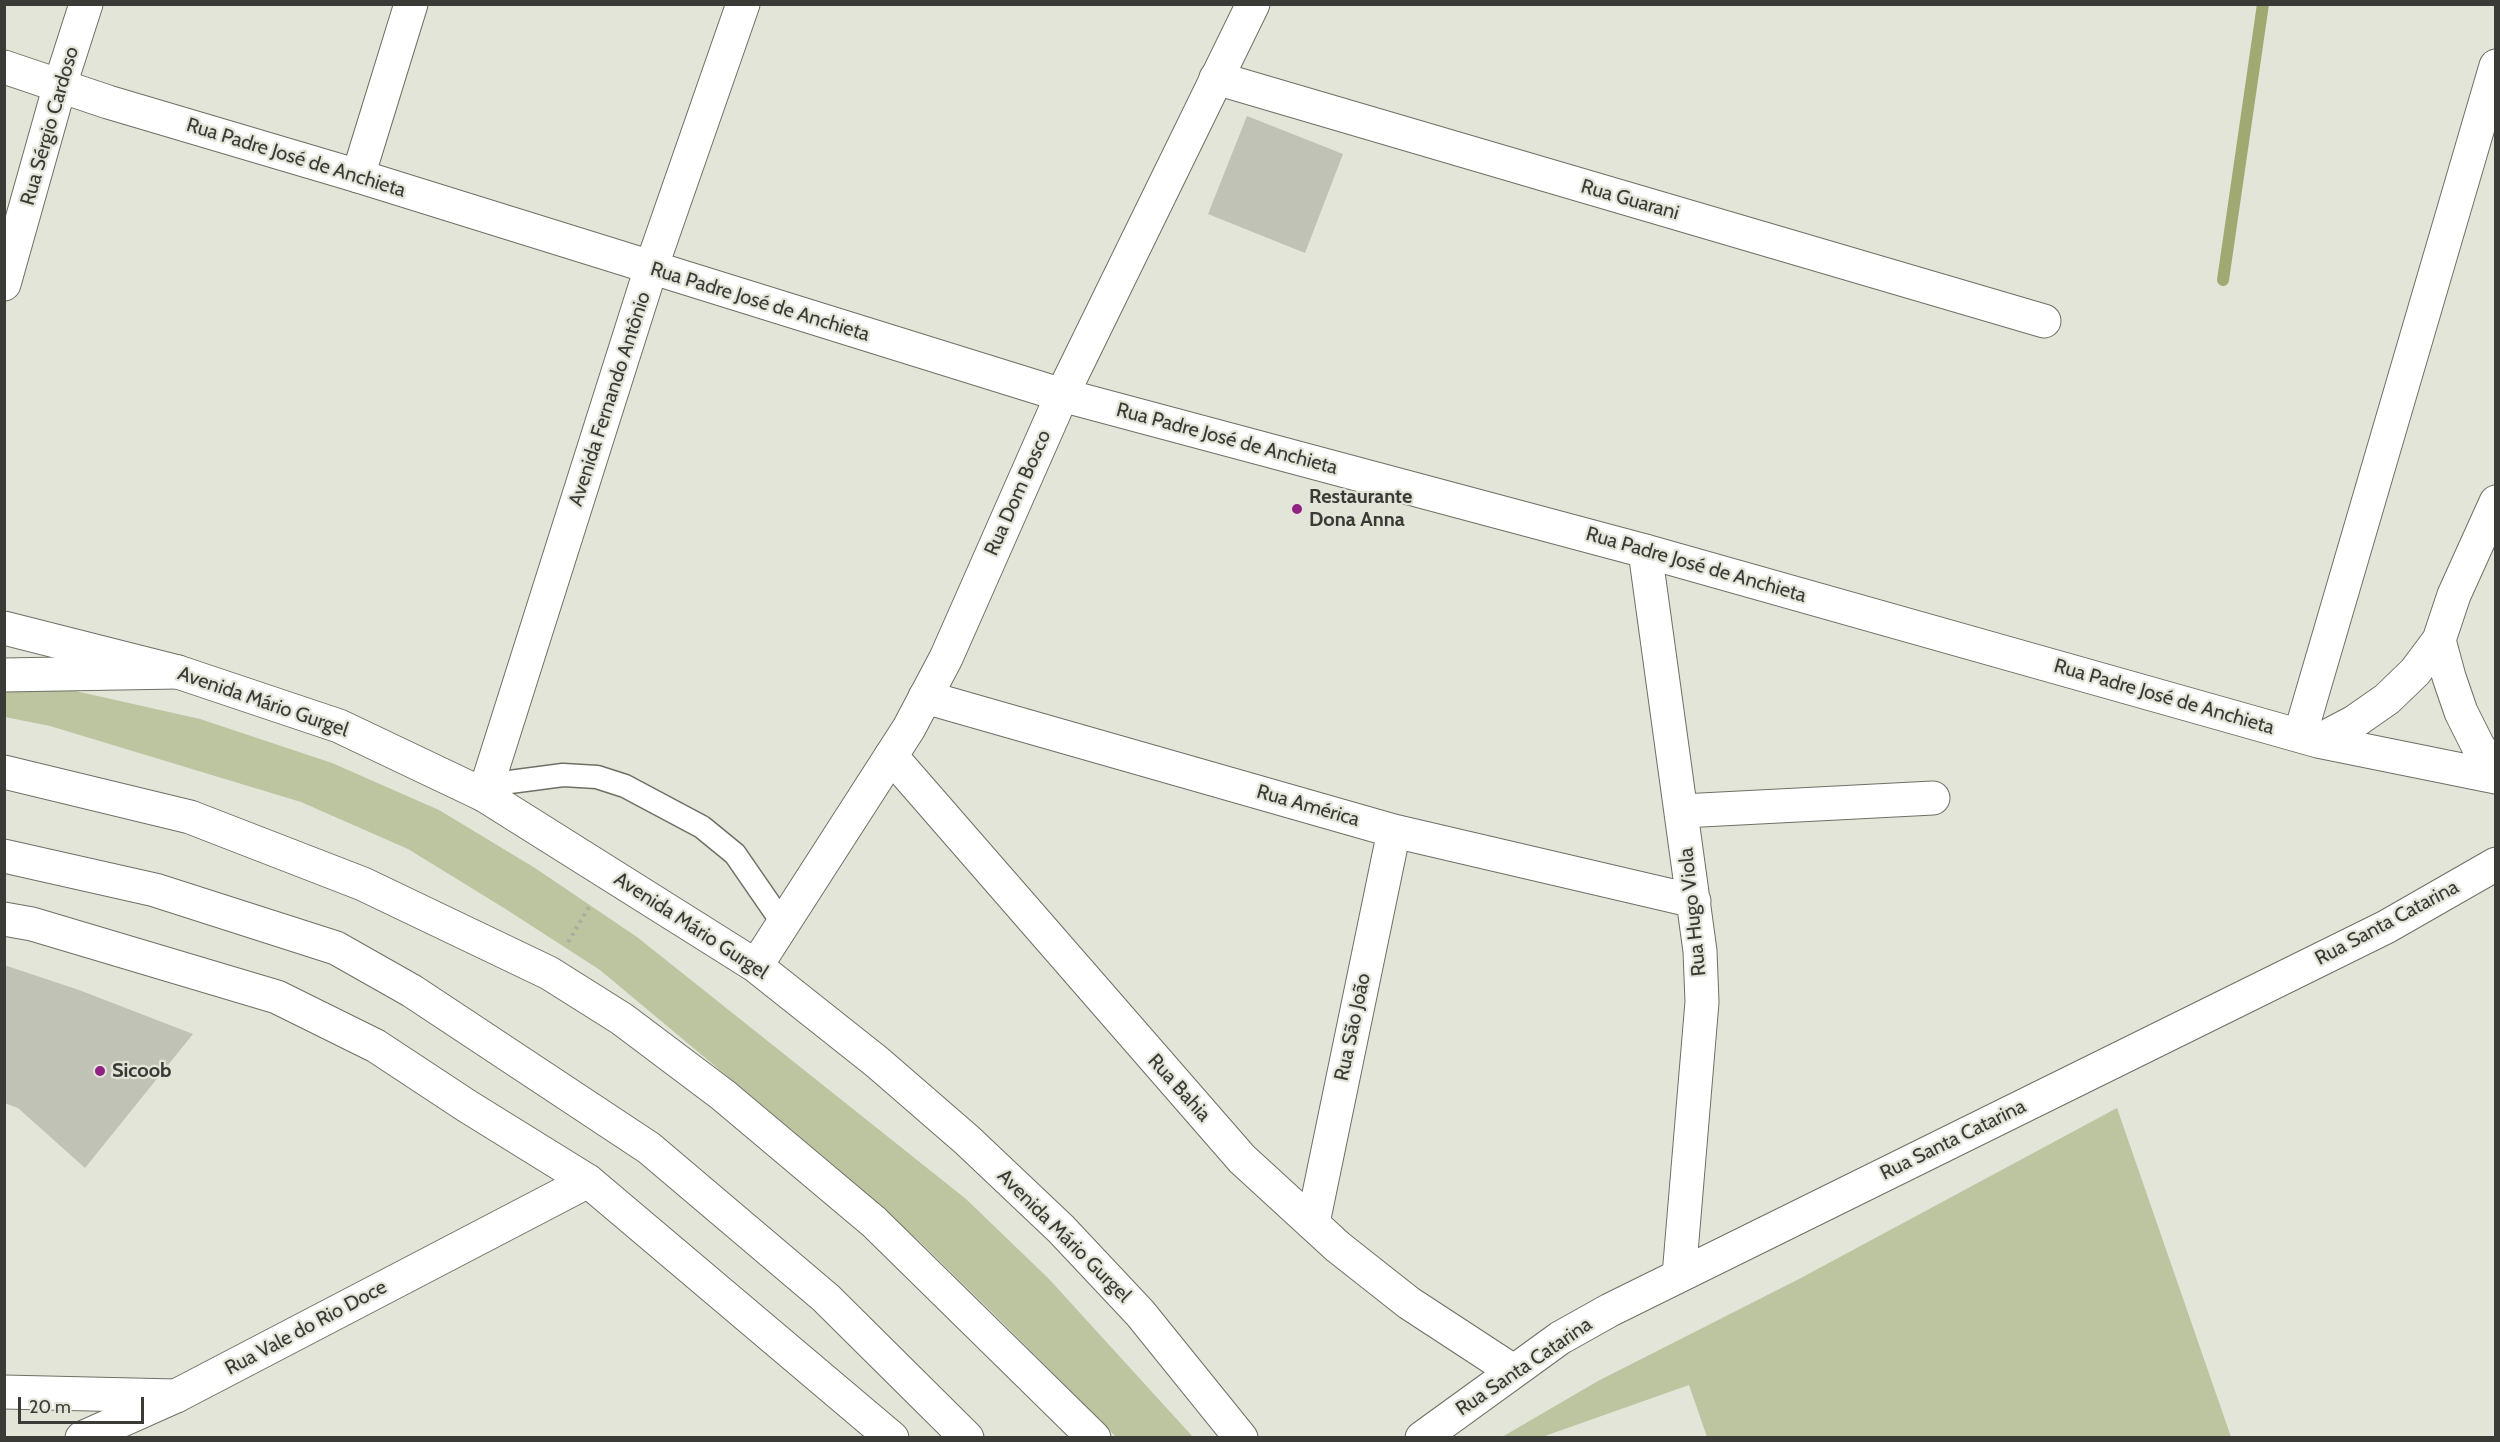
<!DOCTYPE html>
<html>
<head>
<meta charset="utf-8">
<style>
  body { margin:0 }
  #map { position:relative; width:2500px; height:1442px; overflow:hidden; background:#e2e5d8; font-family:Cabin,sans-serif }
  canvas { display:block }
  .frame { position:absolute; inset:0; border:6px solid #3a3b36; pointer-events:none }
  .scale { position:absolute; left:18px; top:1397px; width:126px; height:27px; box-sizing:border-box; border:3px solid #3a3b36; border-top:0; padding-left:8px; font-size:18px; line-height:21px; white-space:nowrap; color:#3a3b36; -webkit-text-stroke:4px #e2e5d8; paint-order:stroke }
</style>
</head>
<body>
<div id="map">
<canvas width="2500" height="1442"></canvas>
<div class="frame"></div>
<div class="scale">20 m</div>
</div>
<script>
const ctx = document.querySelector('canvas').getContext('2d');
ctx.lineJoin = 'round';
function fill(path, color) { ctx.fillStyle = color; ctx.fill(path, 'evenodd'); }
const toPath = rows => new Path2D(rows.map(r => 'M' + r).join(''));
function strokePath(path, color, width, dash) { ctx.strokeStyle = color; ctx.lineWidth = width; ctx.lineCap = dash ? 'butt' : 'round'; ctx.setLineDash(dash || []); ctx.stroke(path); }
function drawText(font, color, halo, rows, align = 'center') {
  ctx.font = font + ' Cabin,sans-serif'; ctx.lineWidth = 4.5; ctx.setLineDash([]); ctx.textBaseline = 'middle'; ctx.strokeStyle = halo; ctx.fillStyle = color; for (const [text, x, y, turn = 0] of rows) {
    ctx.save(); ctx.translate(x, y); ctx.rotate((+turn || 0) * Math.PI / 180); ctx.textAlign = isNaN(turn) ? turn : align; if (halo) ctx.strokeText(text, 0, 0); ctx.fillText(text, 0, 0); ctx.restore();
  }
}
const green = toPath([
  [4,675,200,719,332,763,439,810,535,868,637,937,966,1199,1049,1279,1193,1437,1116,1437,1003,1323,918,1240,830,1162,600,970,504,908,408,849,301,802,50,726,5,717],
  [2117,1108,2231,1437,1707,1437,1689,1385,1542,1437,1502,1437,1598,1381,1799,1279]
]);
const stream = toPath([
  [2223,280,2263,4]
]);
const building = toPath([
  [1247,116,1343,154,1305,253,1208,214],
  [4,965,79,990,193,1034,85,1168,18,1108,4,1103]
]);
const path = toPath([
  [568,942,589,907]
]);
const lane = toPath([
  [487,785,563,775,597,777,625,786,702,827,735,854,784,925]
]);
const street = toPath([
  [1216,78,2044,321],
  [358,176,411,4],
  [4,284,60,85,86,4],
  [1645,551,1700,951,1702,1002,1679,1276],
  [925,697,1394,831,1694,901],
  [2300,735,2496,66],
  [891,756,1242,1159,1338,1247,1409,1303,1513,1371],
  [484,795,651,268,743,4],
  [1682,811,1933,798],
  [1313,1223,1394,831],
  [4,1392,176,1396],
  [1422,1438,1560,1338,1610,1310,2386,927,2496,864]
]);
const secondary = toPath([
  [4,67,108,102,358,176,1062,395,1645,551,2318,741,2496,777],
  [4,628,178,672,339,726,484,795,756,966,877,1062,967,1140,1061,1229,1140,1313,1241,1438],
  [2439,640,2449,677,2461,712,2478,746,2496,772],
  [2318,741,2354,722,2387,699,2415,672,2439,640,2454,595,2496,502],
  [4,919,32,924,277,997,376,1046,467,1106,588,1181,892,1438],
  [756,966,909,728,946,658,1062,395,1253,4],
  [82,1438,176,1396,588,1181]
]);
const primary = toPath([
  [4,675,178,672],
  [4,772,190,817,363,884,549,973,622,1019,723,1095,874,1222,1094,1438],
  [4,856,155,890,336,948,412,991,649,1148,826,1298,967,1438]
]);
const markers = [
  [1297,509,6,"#902283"],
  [100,1071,6,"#902283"]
];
const streetNames = [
  ["Rua Sérgio Cardoso",50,126,-74],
  ["Rua Padre José de Anchieta",296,158,17],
  ["Rua Guarani",1630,200,16],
  ["Rua Padre José de Anchieta",760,302,17],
  ["Avenida Fernando Antônio",610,399,-72],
  ["Rua Padre José de Anchieta",1227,439,15],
  ["Rua Dom Bosco",1018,493,-66],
  ["Rua Padre José de Anchieta",1696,565,16],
  ["Rua Padre José de Anchieta",2164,697,16],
  ["Avenida Mário Gurgel",263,702,19],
  ["Rua América",1308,806,16],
  ["Rua Hugo Viola",1693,912,-96],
  ["Rua Santa Catarina",2387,923,-28],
  ["Avenida Mário Gurgel",691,926,33],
  ["Rua São João",1353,1027,-78],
  ["Rua Bahia",1179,1088,48],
  ["Rua Santa Catarina",1953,1140,-26],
  ["Avenida Mário Gurgel",1064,1236,45],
  ["Rua Vale do Rio Doce",306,1328,-28],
  ["Rua Santa Catarina",1524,1367,-34]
];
const poiNames = [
  ["Restaurante",1309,497],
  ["Dona Anna",1309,520],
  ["Sicoob",112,1071]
];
fill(green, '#bdc4a0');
strokePath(stream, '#9fa971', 12);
fill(building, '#bfc2b5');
strokePath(lane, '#6e7065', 25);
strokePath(street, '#6e7065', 35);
strokePath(secondary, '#6e7065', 35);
strokePath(primary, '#6e7065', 35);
strokePath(path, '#abada3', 4, [3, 4.5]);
strokePath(lane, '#fff', 22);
strokePath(street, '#fff', 33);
strokePath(secondary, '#fff', 33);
strokePath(primary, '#fff', 33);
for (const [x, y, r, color] of markers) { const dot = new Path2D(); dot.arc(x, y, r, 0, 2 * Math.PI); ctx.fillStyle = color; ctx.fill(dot); strokePath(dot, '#e2e5d8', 2); }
drawText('20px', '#3a3b36', '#e2e5d8', streetNames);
drawText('bold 20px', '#3a3b36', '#e2e5d8', poiNames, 'left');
</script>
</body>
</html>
